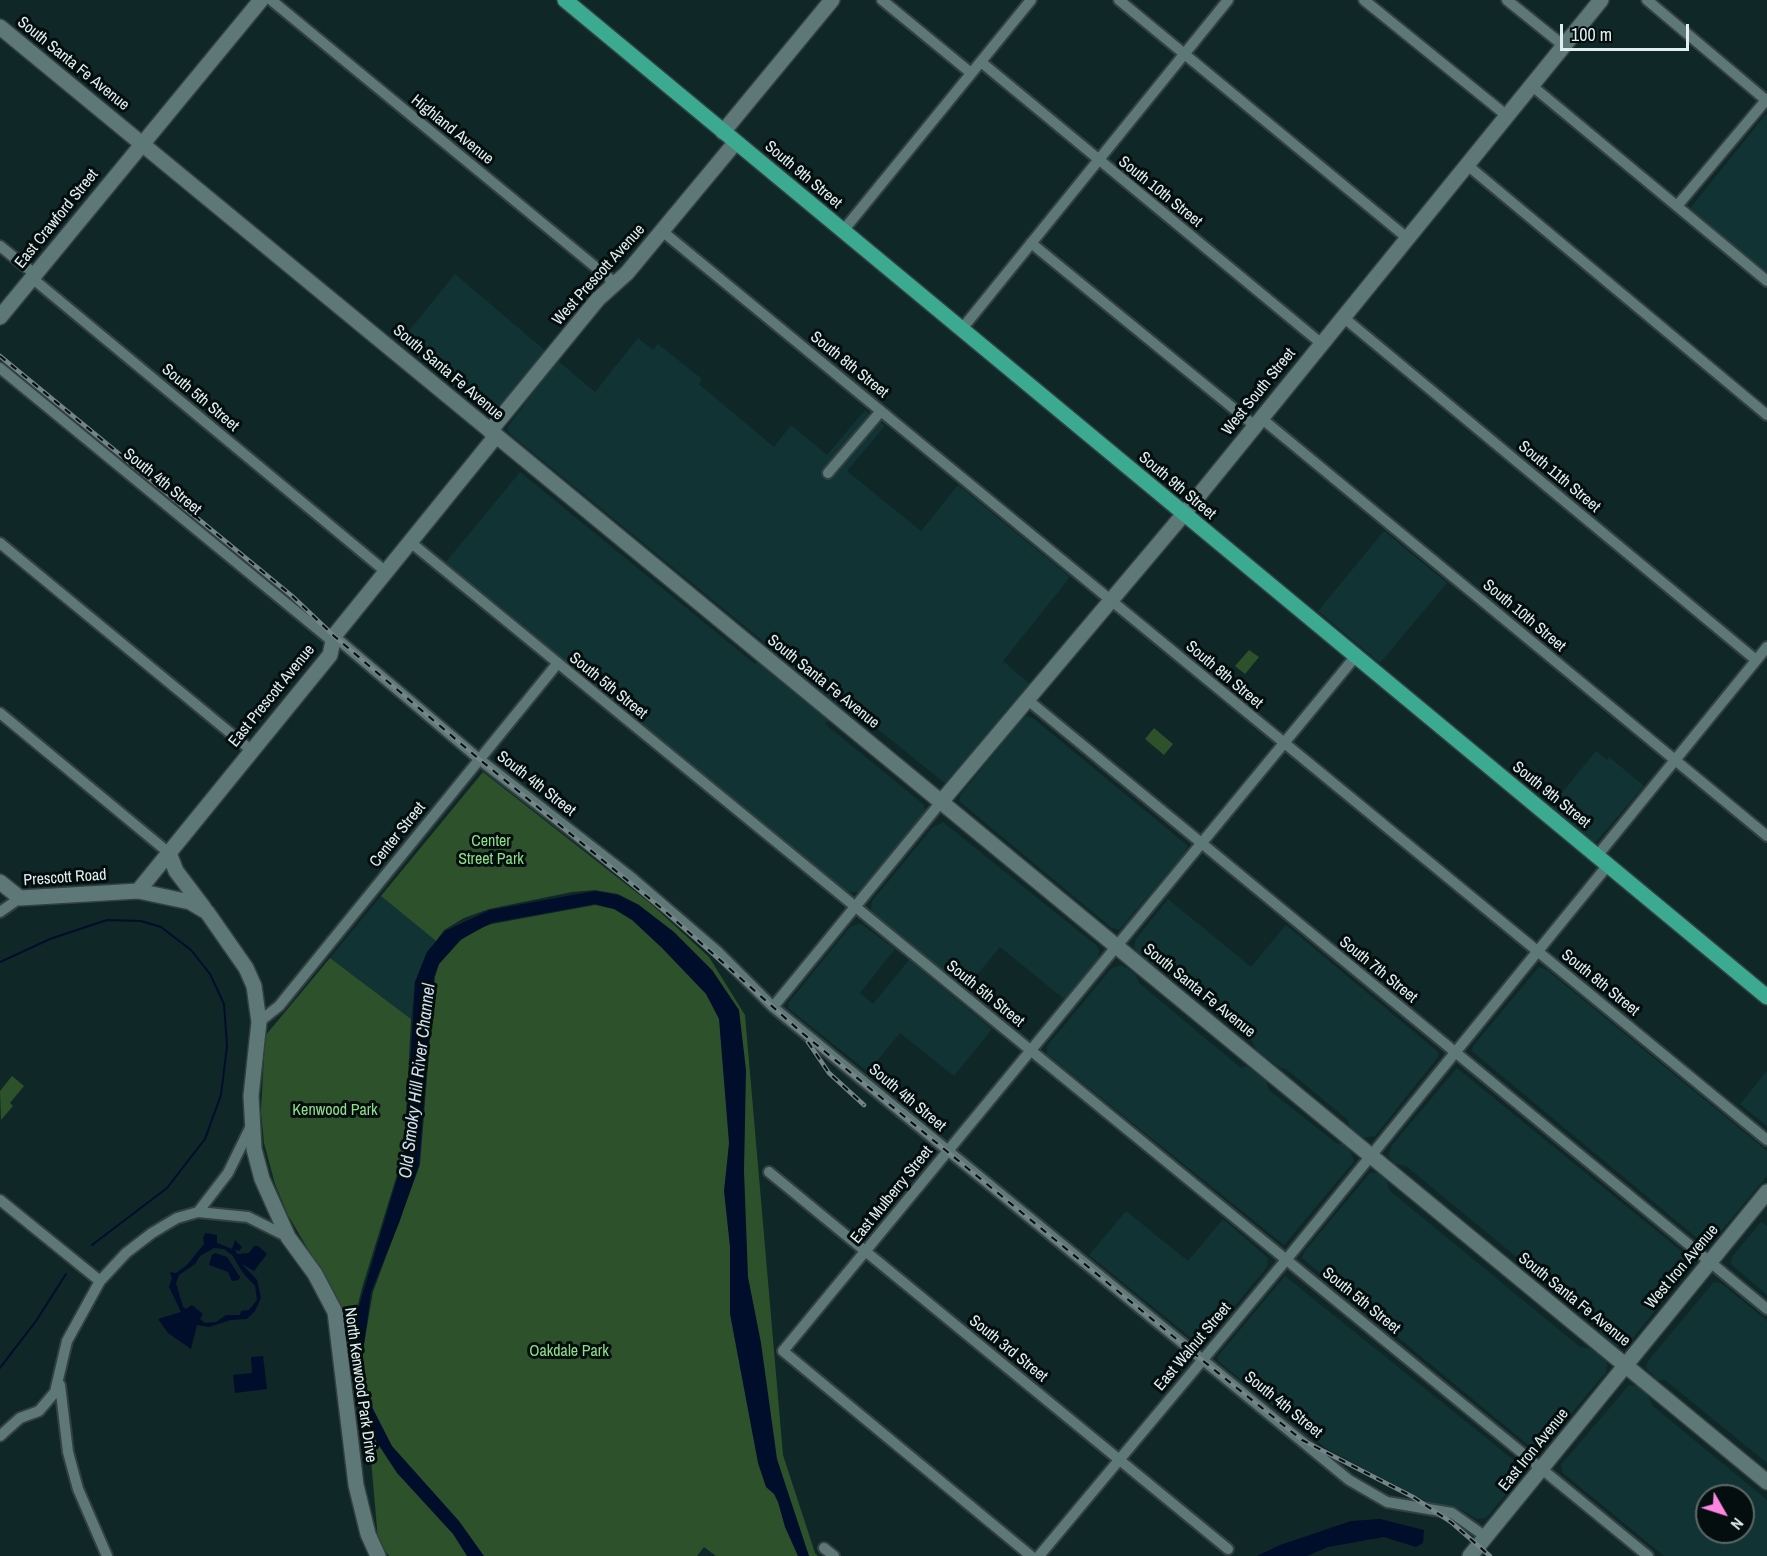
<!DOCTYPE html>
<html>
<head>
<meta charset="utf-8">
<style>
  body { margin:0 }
  #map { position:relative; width:1767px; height:1556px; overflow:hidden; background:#102727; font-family:"Archivo Narrow",sans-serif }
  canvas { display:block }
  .north { position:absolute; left:1695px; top:1484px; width:60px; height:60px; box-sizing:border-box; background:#050e0e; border:2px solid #5d6868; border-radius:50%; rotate:129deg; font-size:16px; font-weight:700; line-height:24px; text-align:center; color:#e2eff0 }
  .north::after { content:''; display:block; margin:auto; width:21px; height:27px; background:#fd86e2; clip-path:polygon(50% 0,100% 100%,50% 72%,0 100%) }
  .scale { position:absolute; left:1560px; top:24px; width:129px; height:27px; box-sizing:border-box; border:3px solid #e2eff0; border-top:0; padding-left:8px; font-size:18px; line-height:21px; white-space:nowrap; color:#e2eff0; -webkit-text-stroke:4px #050e0e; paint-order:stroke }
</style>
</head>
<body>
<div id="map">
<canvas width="1767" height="1556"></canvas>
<div class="north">N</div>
<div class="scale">100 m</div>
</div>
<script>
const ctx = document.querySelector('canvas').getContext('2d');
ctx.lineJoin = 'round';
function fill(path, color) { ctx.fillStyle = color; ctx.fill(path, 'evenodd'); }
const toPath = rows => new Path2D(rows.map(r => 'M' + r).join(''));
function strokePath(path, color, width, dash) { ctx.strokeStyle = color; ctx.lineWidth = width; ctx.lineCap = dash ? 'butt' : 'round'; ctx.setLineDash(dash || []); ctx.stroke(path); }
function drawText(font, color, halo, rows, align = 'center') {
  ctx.font = font + ' "Archivo Narrow",sans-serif'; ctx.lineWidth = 6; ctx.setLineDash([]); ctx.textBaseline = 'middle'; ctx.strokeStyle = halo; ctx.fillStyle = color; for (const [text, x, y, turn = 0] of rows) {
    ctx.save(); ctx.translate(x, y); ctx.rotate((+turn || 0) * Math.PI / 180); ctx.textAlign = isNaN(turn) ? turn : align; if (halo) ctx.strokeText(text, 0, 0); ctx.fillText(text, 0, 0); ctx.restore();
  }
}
const built = toPath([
  [1767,113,1767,274,1694,214,1691,207],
  [455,274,548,353,493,417,399,343],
  [638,338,653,350,658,344,702,379,699,384,774,447,791,425,827,455,865,410,885,426,847,471,921,531,958,485,1070,577,1003,661,1031,685,947,785,844,702,825,724,923,804,926,811,859,892,848,892,446,562,520,472,755,664,769,646,509,433,507,428,557,360,595,392],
  [1384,531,1447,583,1380,663,1318,611],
  [1027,716,1034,719,1188,846,1183,855,1119,930,1112,928,959,801,961,794,1022,719],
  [1596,751,1607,760,1609,757,1644,786,1594,844,1548,810],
  [943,822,1097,946,1099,950,1098,958,1064,999,1000,947,966,988,871,911,872,901,932,828],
  [381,896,436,941,427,952,415,982,411,1019,330,958],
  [1168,899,1251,967,1286,925,1438,1052,1438,1057,1375,1136,1361,1138,1350,1129,1348,1120,1286,1069,1280,1068,1256,1050,1253,1042,1164,969,1155,968,1137,953,1134,947,1136,939],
  [860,923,895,949,860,993,873,1004,909,960,992,1029,954,1076,900,1033,868,1072,788,1008,789,1002,850,927],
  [1120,965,1130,970,1136,975,1139,983,1241,1068,1247,1066,1266,1081,1269,1090,1336,1143,1343,1144,1351,1152,1354,1161,1351,1165,1284,1245,1047,1054,1047,1046,1111,969],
  [1539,967,1547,970,1767,1151,1767,1176,1711,1243,1703,1243,1472,1051,1473,1046],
  [1457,1068,1691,1259,1693,1263,1691,1267,1627,1345,1616,1346,1601,1334,1598,1324,1406,1166,1395,1164,1388,1156,1392,1145],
  [1767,1071,1767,1126,1740,1104],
  [1370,1173,1378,1173,1387,1181,1389,1190,1580,1347,1592,1349,1607,1362,1606,1372,1538,1453,1302,1258,1304,1252],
  [1126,1211,1188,1261,1223,1219,1268,1258,1267,1267,1203,1344,1195,1341,1089,1255],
  [1761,1222,1767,1226,1767,1295,1731,1264,1732,1257],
  [1285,1276,1521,1466,1523,1474,1520,1478,1486,1518,1477,1519,1456,1507,1432,1504,1327,1449,1218,1361,1218,1356],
  [1714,1282,1721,1283,1767,1321,1767,1463,1665,1380,1658,1380,1646,1368,1648,1361],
  [1629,1385,1637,1386,1646,1392,1653,1406,1767,1500,1767,1556,1664,1556,1563,1473,1561,1465],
  [1707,1496,1743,1496,1743,1532,1707,1532]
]);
const green = toPath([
  [1249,650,1259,657,1245,674,1235,666],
  [1154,728,1173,744,1164,755,1145,739],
  [483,772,650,903,709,957,745,1015,783,1455,815,1553,818,1556,716,1556,704,1547,697,1556,389,1556,378,1540,362,1355,373,1292,420,1165,435,977,439,964,461,940,475,930,492,924,595,905,614,909,639,905,618,894,595,890,572,892,489,909,464,918,444,930,436,941,381,896],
  [330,958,411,1019,404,1152,362,1288,355,1316,351,1354,349,1354,341,1306,288,1215,275,1184,264,1143,261,1112,265,1036],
  [12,1076,24,1086,10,1103,13,1106,1,1120,0,1091]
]);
const water = toPath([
  [595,891,618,895,639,905,674,932,712,970,739,1010,746,1070,744,1171,748,1277,761,1343,777,1459,809,1556,798,1556,785,1527,778,1502,774,1494,766,1487,758,1463,730,1314,730,1247,724,1191,729,1143,719,1019,706,994,662,948,632,920,614,909,595,904,491,923,460,940,439,964,434,977,419,1165,399,1223,371,1292,361,1368,370,1403,392,1446,459,1521,484,1556,467,1556,453,1534,397,1473,376,1441,358,1396,352,1354,356,1316,405,1152,415,982,427,952,445,931,490,910],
  [206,1233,217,1235,217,1243,232,1249,235,1240,242,1247,239,1251,235,1249,237,1254,249,1253,254,1246,258,1246,267,1254,254,1271,242,1264,257,1280,261,1298,255,1311,247,1319,231,1320,209,1327,197,1325,191,1349,168,1333,158,1319,181,1312,169,1287,172,1278,170,1272,176,1273,187,1265,204,1244,203,1237],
  [214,1248,224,1249,232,1255,243,1273,255,1286,257,1300,249,1310,241,1311,240,1315,226,1315,216,1322,205,1323,200,1319,203,1314,192,1305,186,1309,183,1307,176,1283,179,1275,195,1264,200,1256],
  [215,1253,227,1257,240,1277,239,1280,232,1281,228,1272,209,1265,212,1255],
  [263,1356,267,1389,235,1393,233,1375,252,1373,251,1357],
  [1380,1519,1424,1530,1423,1543,1416,1547,1384,1537,1328,1547,1307,1556,1257,1556,1280,1545,1351,1521]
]);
const stream = toPath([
  [0,962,50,939,107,920,141,921,161,927,191,950,210,974,224,1004,227,1046,221,1095,205,1139,167,1188,92,1245],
  [0,1368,36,1321,66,1274]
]);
const street = toPath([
  [271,0,615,283],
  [882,0,971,73],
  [1119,0,1406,237],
  [1364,0,1506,115],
  [1507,0,1564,46],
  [1647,0,1767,101],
  [981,62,1322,344],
  [1531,85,1767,281],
  [1466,164,1767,415],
  [1677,206,1767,99],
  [662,231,1767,1140],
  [842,232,1031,0],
  [1031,243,1255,426],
  [0,246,31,271,32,278,385,571],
  [1343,317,1756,660],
  [961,330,1228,0],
  [0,368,332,641],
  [1261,418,1767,836],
  [828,473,881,411],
  [409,541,1648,1556],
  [0,543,251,750],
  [334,636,479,759,632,878,717,951,773,1007,1349,1480,1387,1502,1452,1513,1486,1537],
  [1029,701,1767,1309],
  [0,713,169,853],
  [1597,856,1767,647],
  [0,912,20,898],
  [773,1007,941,802],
  [259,1022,279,1006,557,664],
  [769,1172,1228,1549],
  [0,1200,100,1281],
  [198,1212,248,1217,288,1237],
  [60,1385,68,1452,78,1489,107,1556],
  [0,1436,20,1418,39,1411,55,1392,67,1341,100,1281,126,1253,152,1233,177,1218,198,1212,228,1173,251,1126],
  [824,1548,834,1556],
  [1031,1556,783,1351,1355,657],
  [1039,1556,1286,1260,1608,865]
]);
const secondary = toPath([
  [0,27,1767,1482],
  [723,132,832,0],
  [0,317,261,0],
  [490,431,598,299,627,273,735,143],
  [941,802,1183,515,1601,0],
  [169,853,176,871,204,908],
  [0,882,20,898,138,891,190,902,207,912,246,968,254,986,259,1022,251,1096,254,1149,262,1179,288,1237,315,1274,335,1312,356,1485,368,1534,378,1556],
  [138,891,330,655,334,636,496,436],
  [1470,1556,1767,1192]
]);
const primary = toPath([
  [565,0,1767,997]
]);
const rail = toPath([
  [0,356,292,596,334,636,479,759,666,912,801,1032,1202,1360,1302,1440,1413,1497,1451,1522,1490,1556],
  [808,1042,829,1073,864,1105]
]);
const streetNames = [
  ["South Santa Fe Avenue",73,64,39],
  ["Highland Avenue",452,130,39],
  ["South 9th Street",803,175,40],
  ["South 10th Street",1160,192,39],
  ["East Crawford Street",57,219,-51],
  ["West Prescott Avenue",599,275,-48],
  ["South 8th Street",849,365,39],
  ["South Santa Fe Avenue",448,373,40],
  ["West South Street",1259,392,-51],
  ["South 5th Street",200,398,40],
  ["South 11th Street",1559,477,40],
  ["South 4th Street",162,482,39],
  ["South 9th Street",1177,486,40],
  ["South 10th Street",1524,616,40],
  ["South 8th Street",1224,675,40],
  ["South Santa Fe Avenue",823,682,39],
  ["South 5th Street",608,686,39],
  ["East Prescott Avenue",272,696,-51],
  ["South 4th Street",536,784,38],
  ["South 9th Street",1551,795,39],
  ["Center Street",398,835,-51],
  ["Prescott Road",65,878,-4],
  ["South 7th Street",1378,970,39],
  ["South 8th Street",1600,983,39],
  ["South Santa Fe Avenue",1199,991,39],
  ["South 5th Street",985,994,39],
  ["South 4th Street",907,1098,40],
  ["East Mulberry Street",892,1195,-51],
  ["West Iron Avenue",1682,1267,-50],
  ["South Santa Fe Avenue",1574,1300,39],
  ["South 5th Street",1361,1301,39],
  ["East Walnut Street",1193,1347,-50],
  ["South 3rd Street",1008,1349,39],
  ["North Kenwood Park Drive",360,1385,82],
  ["South 4th Street",1283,1405,39],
  ["East Iron Avenue",1534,1450,-51]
];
const parkNames = [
  ["Center",491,842],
  ["Street Park",491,860],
  ["Kenwood Park",335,1111],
  ["Oakdale Park",569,1352]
];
const waterNames = [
  ["Old Smoky Hill River Channel",418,1081,-83]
];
fill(built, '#113334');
fill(green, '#2d522b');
fill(water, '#000e2b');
strokePath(stream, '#000e2b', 2);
strokePath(street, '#324041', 14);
strokePath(secondary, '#324041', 18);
strokePath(primary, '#324041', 18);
strokePath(street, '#5e7777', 10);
strokePath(secondary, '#5e7777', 15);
strokePath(primary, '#3baa91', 15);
strokePath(rail, '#738586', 4.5);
strokePath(rail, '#050e0e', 2, [7]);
drawText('16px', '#e2eff0', '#050e0e', streetNames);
drawText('16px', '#8fdf8a', '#050e0e', parkNames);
drawText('italic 18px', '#d0deef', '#050e0e', waterNames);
</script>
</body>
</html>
